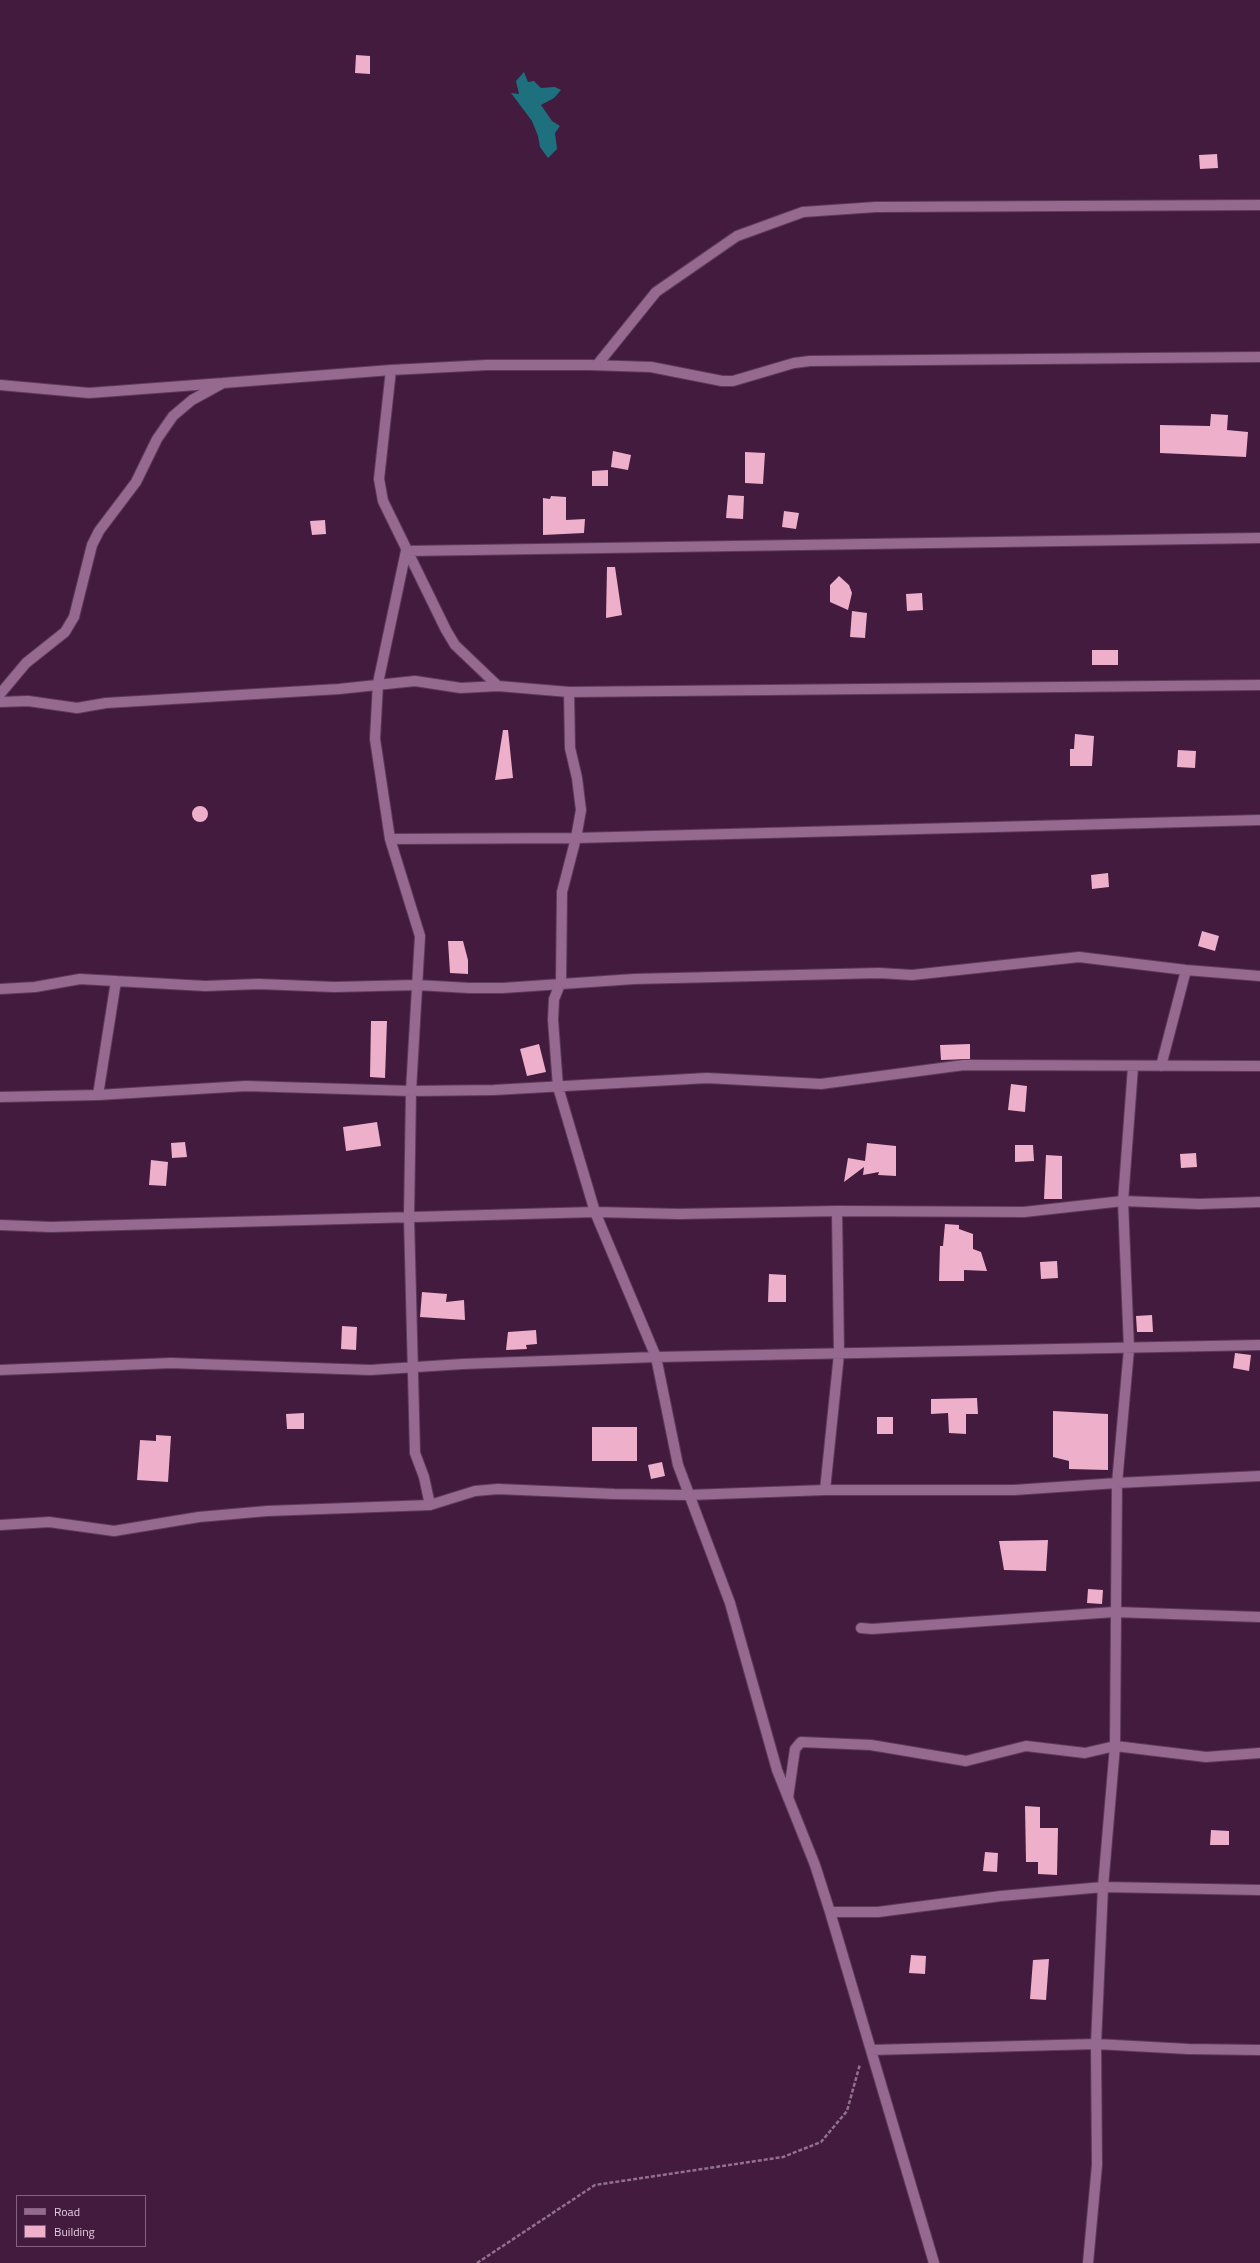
<!DOCTYPE html>
<html>
<head>
<meta charset="utf-8">
<style>
  body { margin:0 }
  #map { position:relative; width:1260px; height:2263px; overflow:hidden; background:#421b3e; font-family:"Titillium Web",sans-serif }
  canvas { display:block }
  .legend { position:absolute; left:16px; top:2195px; width:130px; height:52px; box-sizing:border-box; background:#421b3e; border:1px solid #83617f; margin:0; padding:5px 7px; list-style:none; font-size:12px; color:#e4cbe0 }
  .legend li { display:flex; align-items:center; gap:8px; height:20px }
  .legend b { width:20px; border:1px solid #83617f }
</style>
</head>
<body>
<div id="map">
<canvas width="1260" height="2263"></canvas>
<ul class="legend">
<li><b style="height:5px;background:#966990"></b>Road</li>
<li><b style="height:11px;background:#edafca"></b>Building</li>
</ul>
</div>
<script>
const ctx = document.querySelector('canvas').getContext('2d');
ctx.lineJoin = 'round';
function fill(path, color) { ctx.fillStyle = color; ctx.fill(path, 'evenodd'); }
const toPath = rows => new Path2D(rows.map(r => 'M' + r).join(''));
function strokePath(path, color, width, dash) { ctx.strokeStyle = color; ctx.lineWidth = width; ctx.lineCap = dash ? 'butt' : 'round'; ctx.setLineDash(dash || []); ctx.stroke(path); }
const water = toPath([
  [524,72,528,82,534,81,541,88,555,87,561,90,554,98,541,105,552,121,560,126,555,133,557,149,548,158,540,147,538,136,532,121,511,93,519,94,516,81]
]);
const building = toPath([
  [356,55,370,56,370,74,355,73],
  [1217,154,1218,168,1200,169,1199,155],
  [1211,414,1228,415,1227,430,1248,432,1246,457,1160,453,1160,425,1210,426],
  [613,451,631,455,628,470,611,467],
  [745,452,765,453,763,484,745,483],
  [608,470,608,486,592,486,592,471],
  [728,495,744,496,743,519,726,518],
  [551,496,566,497,566,520,585,519,584,533,543,535,543,498,550,499],
  [784,511,799,513,796,529,782,527],
  [325,520,326,534,312,535,310,521],
  [607,567,615,567,622,615,606,618],
  [839,576,849,585,852,593,848,610,830,602,830,585],
  [922,593,923,610,907,611,906,594],
  [852,611,867,613,865,638,850,637],
  [1092,650,1118,650,1118,665,1092,665],
  [503,730,508,730,513,778,495,780],
  [1075,734,1094,736,1092,766,1070,766,1070,749,1074,749],
  [1178,750,1196,751,1195,768,1177,767],
  '192 814a8 8 0 1 1 16 0a8 8 0 1 1-16 0Z',
  [1108,873,1109,887,1092,889,1091,875],
  [1202,931,1219,936,1215,951,1198,946],
  [448,941,463,941,468,960,468,974,450,973],
  [371,1021,387,1021,385,1078,370,1077],
  [539,1044,546,1072,527,1076,520,1049],
  [970,1044,970,1059,941,1060,940,1045],
  [1011,1084,1027,1086,1025,1112,1008,1110],
  [377,1122,381,1146,346,1151,343,1127],
  [185,1142,187,1157,172,1158,171,1143],
  [867,1143,896,1146,896,1176,878,1175,879,1172,863,1175,864,1167,844,1182,848,1158,865,1161],
  [1015,1145,1033,1145,1034,1161,1015,1162],
  [1196,1153,1197,1167,1181,1168,1180,1154],
  [1046,1155,1062,1156,1062,1199,1044,1199],
  [151,1160,168,1162,166,1186,149,1185],
  [945,1224,959,1225,959,1229,973,1234,973,1249,981,1252,987,1271,964,1270,964,1281,939,1281,940,1246,943,1246],
  [1057,1261,1058,1278,1041,1279,1040,1262],
  [769,1274,786,1275,786,1302,768,1302],
  [422,1292,447,1294,446,1302,464,1300,465,1320,420,1317],
  [1152,1315,1153,1332,1137,1332,1136,1316],
  [342,1326,357,1327,356,1350,341,1349],
  [536,1330,537,1344,526,1345,527,1349,506,1350,508,1332],
  [1235,1353,1251,1355,1249,1371,1233,1368],
  [977,1398,978,1414,966,1414,966,1434,949,1433,948,1413,931,1414,931,1399],
  [1053,1411,1108,1414,1108,1470,1069,1469,1069,1461,1053,1457],
  [304,1413,304,1429,287,1429,286,1414],
  [877,1417,893,1417,893,1434,877,1434],
  [592,1427,637,1427,637,1461,592,1461],
  [156,1435,171,1436,168,1482,137,1480,140,1440,156,1441],
  [662,1462,665,1476,651,1479,648,1465],
  [1048,1540,1046,1571,1004,1570,999,1541],
  [1088,1589,1103,1590,1102,1604,1087,1603],
  [1025,1806,1040,1807,1040,1828,1058,1828,1057,1875,1038,1874,1038,1862,1026,1862],
  [1211,1830,1229,1831,1229,1845,1210,1845],
  [985,1852,998,1853,997,1872,983,1871],
  [911,1955,926,1956,925,1974,909,1973],
  [1049,1959,1046,2000,1030,1999,1033,1960]
]);
const path = toPath([
  [477,2263,595,2185,783,2157,821,2142,847,2111,860,2064]
]);
const minor = toPath([
  [597,365,656,292,737,236,803,212,876,207,1260,205],
  [391,370,379,479,383,501,446,630,455,645,498,686,569,692,1260,685],
  [223,383,391,370,487,365,589,365,651,367,722,381,733,381,794,363,810,361,1260,357],
  [0,385,89,393,223,383,192,400,173,416,157,439,136,482,99,531,92,545,74,617,65,632,26,663,0,694],
  [569,692,570,748,577,778,581,810,576,838,562,892,561,982,554,999,553,1020,558,1087,595,1212,656,1357,678,1465,730,1603,777,1770,815,1865,830,1912,934,2263],
  [0,702,28,701,77,708,106,703,339,689,415,681,461,688,498,686],
  [390,839,576,838,1260,820],
  [0,989,35,987,80,979,205,986,259,984,334,987,417,985,469,988,503,988,634,979,879,973,912,975,1079,957,1186,970,1260,976],
  [1161,1066,1186,970],
  [98,1095,116,981],
  [0,1097,98,1095,246,1086,411,1091,494,1090,707,1078,821,1084,964,1065,1260,1066],
  [0,1225,51,1227,595,1212,679,1214,837,1211,1024,1212,1123,1201,1199,1204,1260,1202],
  [0,1370,171,1363,370,1370,463,1364,656,1357,1260,1345],
  [825,1490,839,1354,837,1211],
  [430,1505,424,1477,415,1453,409,1217,411,1091,420,936,390,839,375,739,378,683,406,551,1260,538],
  [0,1525,49,1522,114,1531,199,1517,267,1511,430,1505,475,1491,498,1489,614,1494,689,1495,825,1490,1014,1490,1117,1483,1260,1476],
  [861,1628,872,1629,1114,1612,1260,1617],
  [788,1798,795,1749,801,1742,871,1745,966,1761,1026,1746,1085,1753,1115,1746,1206,1757,1260,1753],
  [830,1912,878,1912,1001,1896,1103,1887,1260,1890],
  [871,2050,1096,2044,1188,2049,1260,2050],
  [1088,2263,1097,2165,1096,2044,1103,1887,1115,1746,1117,1483,1129,1349,1123,1201,1133,1067]
]);
fill(water, '#1f707e');
fill(building, '#edafca');
strokePath(minor, '#5c3b59', 12);
strokePath(path, '#91718d', 2.5, [4, 2]);
strokePath(minor, '#966990', 10);
</script>
</body>
</html>
